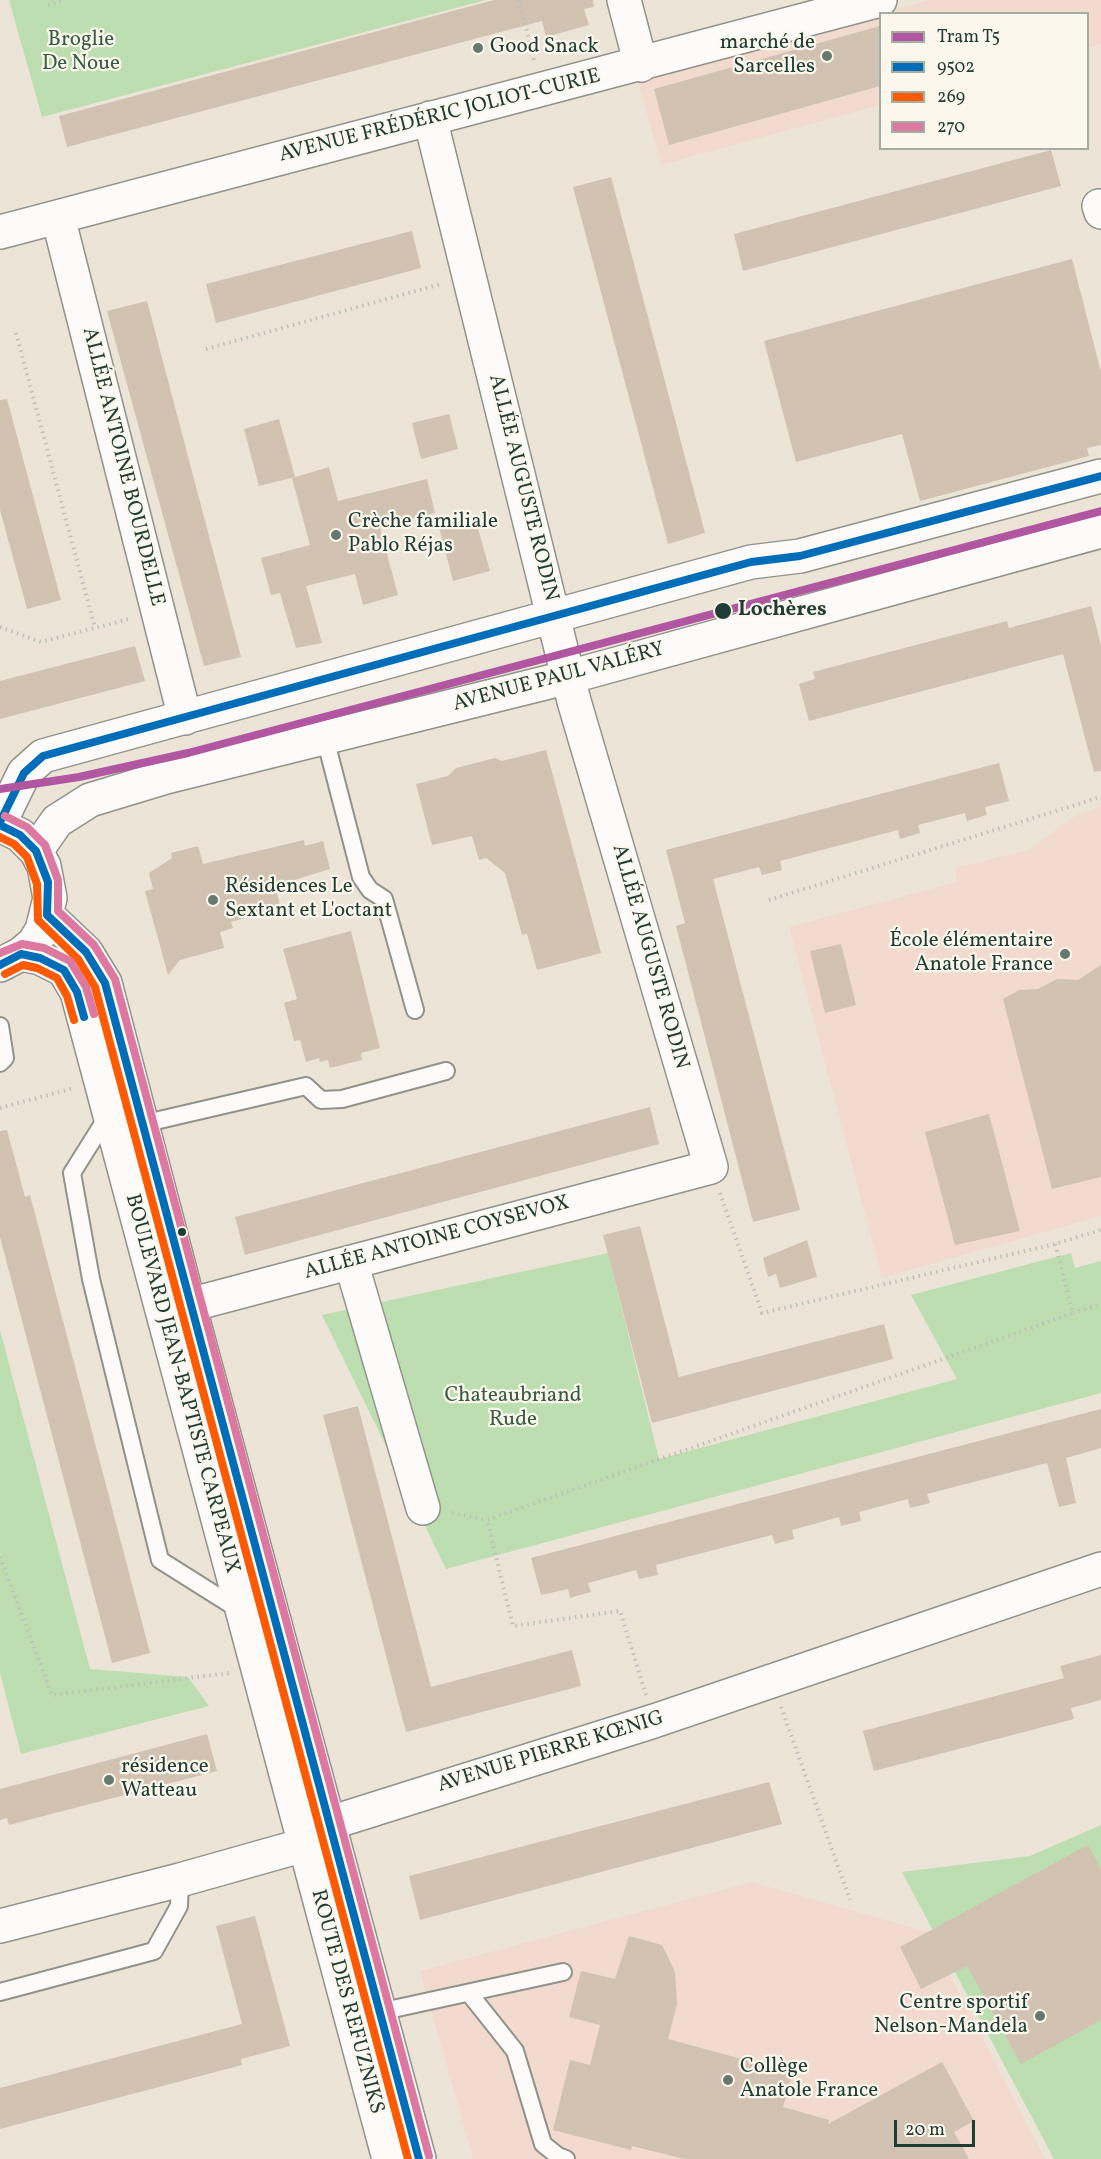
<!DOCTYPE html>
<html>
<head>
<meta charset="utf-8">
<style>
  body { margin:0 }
  #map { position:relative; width:1101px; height:2159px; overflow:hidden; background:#ece5d7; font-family:Vollkorn,serif }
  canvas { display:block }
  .legend { position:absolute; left:879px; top:12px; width:210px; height:138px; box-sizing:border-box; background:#fbf7ec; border:2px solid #a3ada2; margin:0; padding:8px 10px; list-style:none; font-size:18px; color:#1f3d34 }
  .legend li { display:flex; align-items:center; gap:12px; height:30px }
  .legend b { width:30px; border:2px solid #a3ada2 }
  .scale { position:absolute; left:894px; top:2120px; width:81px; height:27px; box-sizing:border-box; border:3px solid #1f3d34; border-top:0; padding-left:8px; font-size:18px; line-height:21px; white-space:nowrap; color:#1f3d34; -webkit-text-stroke:4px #fbf7ec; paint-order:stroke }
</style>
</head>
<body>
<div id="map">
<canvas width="1101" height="2159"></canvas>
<ul class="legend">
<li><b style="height:8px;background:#b156a1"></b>Tram T5</li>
<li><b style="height:8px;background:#006db8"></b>9502</li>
<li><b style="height:8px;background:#ff5a00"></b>269</li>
<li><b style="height:8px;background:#dd78a1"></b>270</li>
</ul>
<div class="scale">20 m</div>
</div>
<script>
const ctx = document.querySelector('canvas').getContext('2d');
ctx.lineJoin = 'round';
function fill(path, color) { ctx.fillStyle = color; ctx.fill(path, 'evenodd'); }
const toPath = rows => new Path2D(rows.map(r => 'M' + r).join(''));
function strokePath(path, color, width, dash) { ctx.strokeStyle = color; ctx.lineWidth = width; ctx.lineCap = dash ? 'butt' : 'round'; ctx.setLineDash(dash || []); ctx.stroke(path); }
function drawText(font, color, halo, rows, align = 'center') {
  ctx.font = font + ' Vollkorn,serif'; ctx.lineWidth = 4.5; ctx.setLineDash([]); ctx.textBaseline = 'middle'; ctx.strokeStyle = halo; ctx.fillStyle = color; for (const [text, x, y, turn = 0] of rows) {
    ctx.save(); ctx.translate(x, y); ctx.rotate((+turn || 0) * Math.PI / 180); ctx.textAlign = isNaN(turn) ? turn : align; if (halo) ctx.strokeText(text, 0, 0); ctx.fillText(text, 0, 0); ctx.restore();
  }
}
const built = toPath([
  [929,0,1101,0,1101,44,1088,48,1088,14,880,14,880,105,661,165,637,77],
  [1101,806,1101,1216,882,1278,789,927,957,882,955,868,1028,850,1075,816],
  [752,1882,928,1932,1045,2159,473,2159,420,1971]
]);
const green = toPath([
  [9,0,486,0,42,117],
  [608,1253,659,1459,957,1379,911,1295,1071,1253,1075,1268,1101,1261,1101,1393,446,1569,322,1315],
  [0,1330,90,1669,188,1677,209,1706,21,1754,0,1673],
  [1101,1825,1101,2159,1054,2159,902,1872,1030,1856]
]);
const building = toPath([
  [494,0,593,0,594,7,584,9,589,25,546,37,542,21,67,147,59,116],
  [880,26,880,86,669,145,654,89],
  [1051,150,1061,186,743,271,734,234],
  [611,177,705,533,668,544,573,187],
  [412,231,421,268,216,323,206,284],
  [1072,259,1101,372,1101,445,1087,448,1089,456,920,501,902,434,796,462,764,341],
  [147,301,241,657,204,666,107,311],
  [7,399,61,600,27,609,0,510,0,400],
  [449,414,458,449,421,459,412,423],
  [279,419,295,477,259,486,244,429],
  [329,467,338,501,427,479,435,513,380,528,398,595,363,605,355,574,306,586,322,643,296,648,280,593,271,595,261,558,310,545,292,478],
  [475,518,490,571,453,581,439,527],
  [1091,606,1101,645,1101,771,1094,772,1063,654,809,721,799,684,815,679,813,672,1007,621,1009,628],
  [135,646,145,681,0,719,0,681],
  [546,750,601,953,537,970,527,934,522,935,505,873,486,858,479,860,472,836,432,845,416,784,448,776,456,768,495,758,502,761],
  [999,763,1009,801,985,807,987,815,967,821,965,813,918,825,920,833,900,839,898,830,780,861,782,870,762,875,759,867,713,879,800,1210,753,1222,676,926,685,923,666,850],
  [304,840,305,846,323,841,330,869,275,886,281,908,231,922,233,928,220,932,224,948,180,960,168,975,145,891,153,889,149,873,172,858,171,853,198,846,203,864],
  [351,931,380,1048,361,1053,362,1060,330,1068,328,1060,320,1062,319,1058,306,1062,300,1040,294,1041,284,1003,297,999,283,949],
  [841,944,856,1005,825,1013,810,951],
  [1101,965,1101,1177,1052,1189,1003,999,1019,990,1038,989,1057,979,1078,980],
  [650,1107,659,1144,245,1255,235,1217],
  [989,1114,1020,1231,955,1245,925,1132],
  [7,1130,25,1197,30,1195,150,1653,112,1663,0,1237,0,1131],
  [640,1226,679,1377,884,1324,893,1359,652,1423,603,1235],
  [807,1240,817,1277,780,1288,776,1274,768,1277,763,1258],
  [358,1406,431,1687,572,1650,581,1686,406,1732,323,1415],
  [1101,1409,1101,1448,1066,1458,1076,1503,1059,1507,1047,1463,927,1494,930,1503,910,1508,908,1499,859,1512,861,1521,841,1526,839,1517,792,1530,794,1539,775,1544,772,1535,656,1565,658,1575,639,1579,636,1570,588,1583,591,1592,580,1595,570,1598,568,1589,541,1595,531,1558],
  [1101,1655,1101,1700,1071,1708,1074,1719,874,1771,863,1731,1064,1678,1060,1666],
  [207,1734,217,1771,9,1825,7,1818,0,1820,0,1789],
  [769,1782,782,1824,420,1920,409,1876],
  [1088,1845,1101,1869,1101,2020,1021,2064,967,1966,921,1989,900,1947],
  [255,1916,290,2046,241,2059,242,2065,0,2129,0,2088,242,2024,216,1926],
  [629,1936,662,1945,675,1972,677,2004,668,2039,793,2073,783,2107,829,2120,828,2124,942,2062,974,2121,954,2132,969,2159,685,2159,632,2146,631,2150,553,2130,570,2060,590,2065,600,2025,569,2017,581,1971,615,1979]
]);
const path = toPath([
  [519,0,534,60],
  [48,5,64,0],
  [16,333,95,628],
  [206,349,441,284],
  [0,627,41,642,129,619],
  [769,900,1101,797],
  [0,1108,74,1088],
  [720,1193,762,1313,1055,1244,1101,1230],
  [1073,1313,1101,1304],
  [452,1513,487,1520],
  [0,1557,52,1695,230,1673],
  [646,1695,620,1611,513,1626,487,1520,1073,1313,1055,1244],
  [781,1707,850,1900]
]);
const lane = toPath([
  [325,738,361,877,370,890,384,899,415,1010],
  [0,1026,5,1058,0,1063],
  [109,1114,72,1173,91,1279,160,1560,241,1611],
  [142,1124,306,1086,321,1100,342,1099,446,1071],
  [0,1992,154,1951,179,1906,180,1880],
  [469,1993,515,2051,543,2144,558,2156,566,2159],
  [379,2012,563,1972]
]);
const street = toPath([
  [624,0,641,65],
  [1099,206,1101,212],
  [58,217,185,718],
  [0,232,880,0],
  [0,822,24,773,43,756,751,562,800,556,1101,476],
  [36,851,57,821,90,800,166,777,569,677,1101,531],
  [351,1262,423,1508],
  [163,1312,711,1167,574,701,430,118],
  [307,1842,327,1824,654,1721,1101,1569],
  [0,1926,180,1880,329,1838]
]);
const primary = toPath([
  [0,825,20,835,36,851,44,866,50,898,42,930,34,943,21,954,0,965],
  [47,915,86,952,105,983,189,1305,419,2159],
  [21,954,40,958,64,970,77,992,389,2159]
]);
const bus1 = toPath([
  [0,822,24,773,43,756,751,562,800,556,1101,476],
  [0,825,20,835,36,851,48,882,47,915,86,952,105,983,419,2159],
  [0,965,21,954,40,958,64,970,77,992,84,1017]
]);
const bus2 = toPath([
  [0,837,14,844,27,857,37,884,38,920,78,959,95,987,408,2159],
  [5,974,23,965,37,968,57,978,67,996,74,1020]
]);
const bus3 = toPath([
  [5,816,27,827,45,845,58,880,58,911,94,945,115,979,429,2156],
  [0,953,22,944,44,948,70,961,86,987,94,1014]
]);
const tram1 = toPath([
  [0,789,79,777,188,753,1101,511]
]);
const markers = [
  [478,48,6,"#67786d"],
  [827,56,6,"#67786d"],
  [336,535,6,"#67786d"],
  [723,611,9,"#1f3d34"],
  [213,900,6,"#67786d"],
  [1065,954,6,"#67786d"],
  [182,1232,5,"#1f3d34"],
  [109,1780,6,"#67786d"],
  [1040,2016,6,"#67786d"],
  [728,2080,6,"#67786d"]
];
const parkNames = [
  ["Broglie",81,41],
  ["De Noue",81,65],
  ["Chateaubriand",513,1397],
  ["Rude",513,1421]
];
const poiNames = [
  ["marché de",815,44,"right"],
  ["Sarcelles",815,68,"right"],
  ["Good Snack",490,48],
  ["Crèche familiale",348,523],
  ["Pablo Réjas",348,547],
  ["Résidences Le",225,888],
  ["Sextant et L'octant",225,912],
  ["École élémentaire",1053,942,"right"],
  ["Anatole France",1053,966,"right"],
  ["résidence",121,1768],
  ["Watteau",121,1792],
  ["Centre sportif",1028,2004,"right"],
  ["Nelson-Mandela",1028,2028,"right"],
  ["Collège",740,2068],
  ["Anatole France",740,2092]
];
const streetNames = [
  ["AVENUE FRÉDÉRIC JOLIOT-CURIE",440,117,-14],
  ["ALLÉE ANTOINE BOURDELLE",122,467,76],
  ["ALLÉE AUGUSTE RODIN",522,488,76],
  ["AVENUE PAUL VALÉRY",559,678,-15],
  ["ALLÉE AUGUSTE RODIN",649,957,74],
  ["ALLÉE ANTOINE COYSEVOX",437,1239,-15],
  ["BOULEVARD JEAN-BAPTISTE CARPEAUX",181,1384,75],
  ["AVENUE PIERRE KŒNIG",551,1753,-17],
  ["ROUTE DES REFUZNIKS",346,2002,75]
];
const stopNames = [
  ["Lochères",738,611]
];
fill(built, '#f2dace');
fill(green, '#bddeb0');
fill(building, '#d1c2b2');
strokePath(lane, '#91928a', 20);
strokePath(street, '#91928a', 36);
strokePath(primary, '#91928a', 36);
strokePath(path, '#bdc0bc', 4, [1.5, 4.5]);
strokePath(lane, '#fcfbf9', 16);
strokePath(street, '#fcfbf9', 33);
strokePath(primary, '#fcfbf9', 33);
strokePath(bus1, '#006db8', 8);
strokePath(bus2, '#ff5a00', 8);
strokePath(bus3, '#dd78a1', 8);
strokePath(tram1, '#b156a1', 8);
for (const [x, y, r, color] of markers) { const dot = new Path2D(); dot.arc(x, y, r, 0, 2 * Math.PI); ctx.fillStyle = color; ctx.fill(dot); strokePath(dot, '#fbf7ec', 2); }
drawText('21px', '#375c46', '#fbf7ec', parkNames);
drawText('21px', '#1f3d34', '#fbf7ec', poiNames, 'left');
drawText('21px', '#1f3d34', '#fbf7ec', streetNames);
drawText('bold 21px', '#1f3d34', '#fbf7ec', stopNames, 'left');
</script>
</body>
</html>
